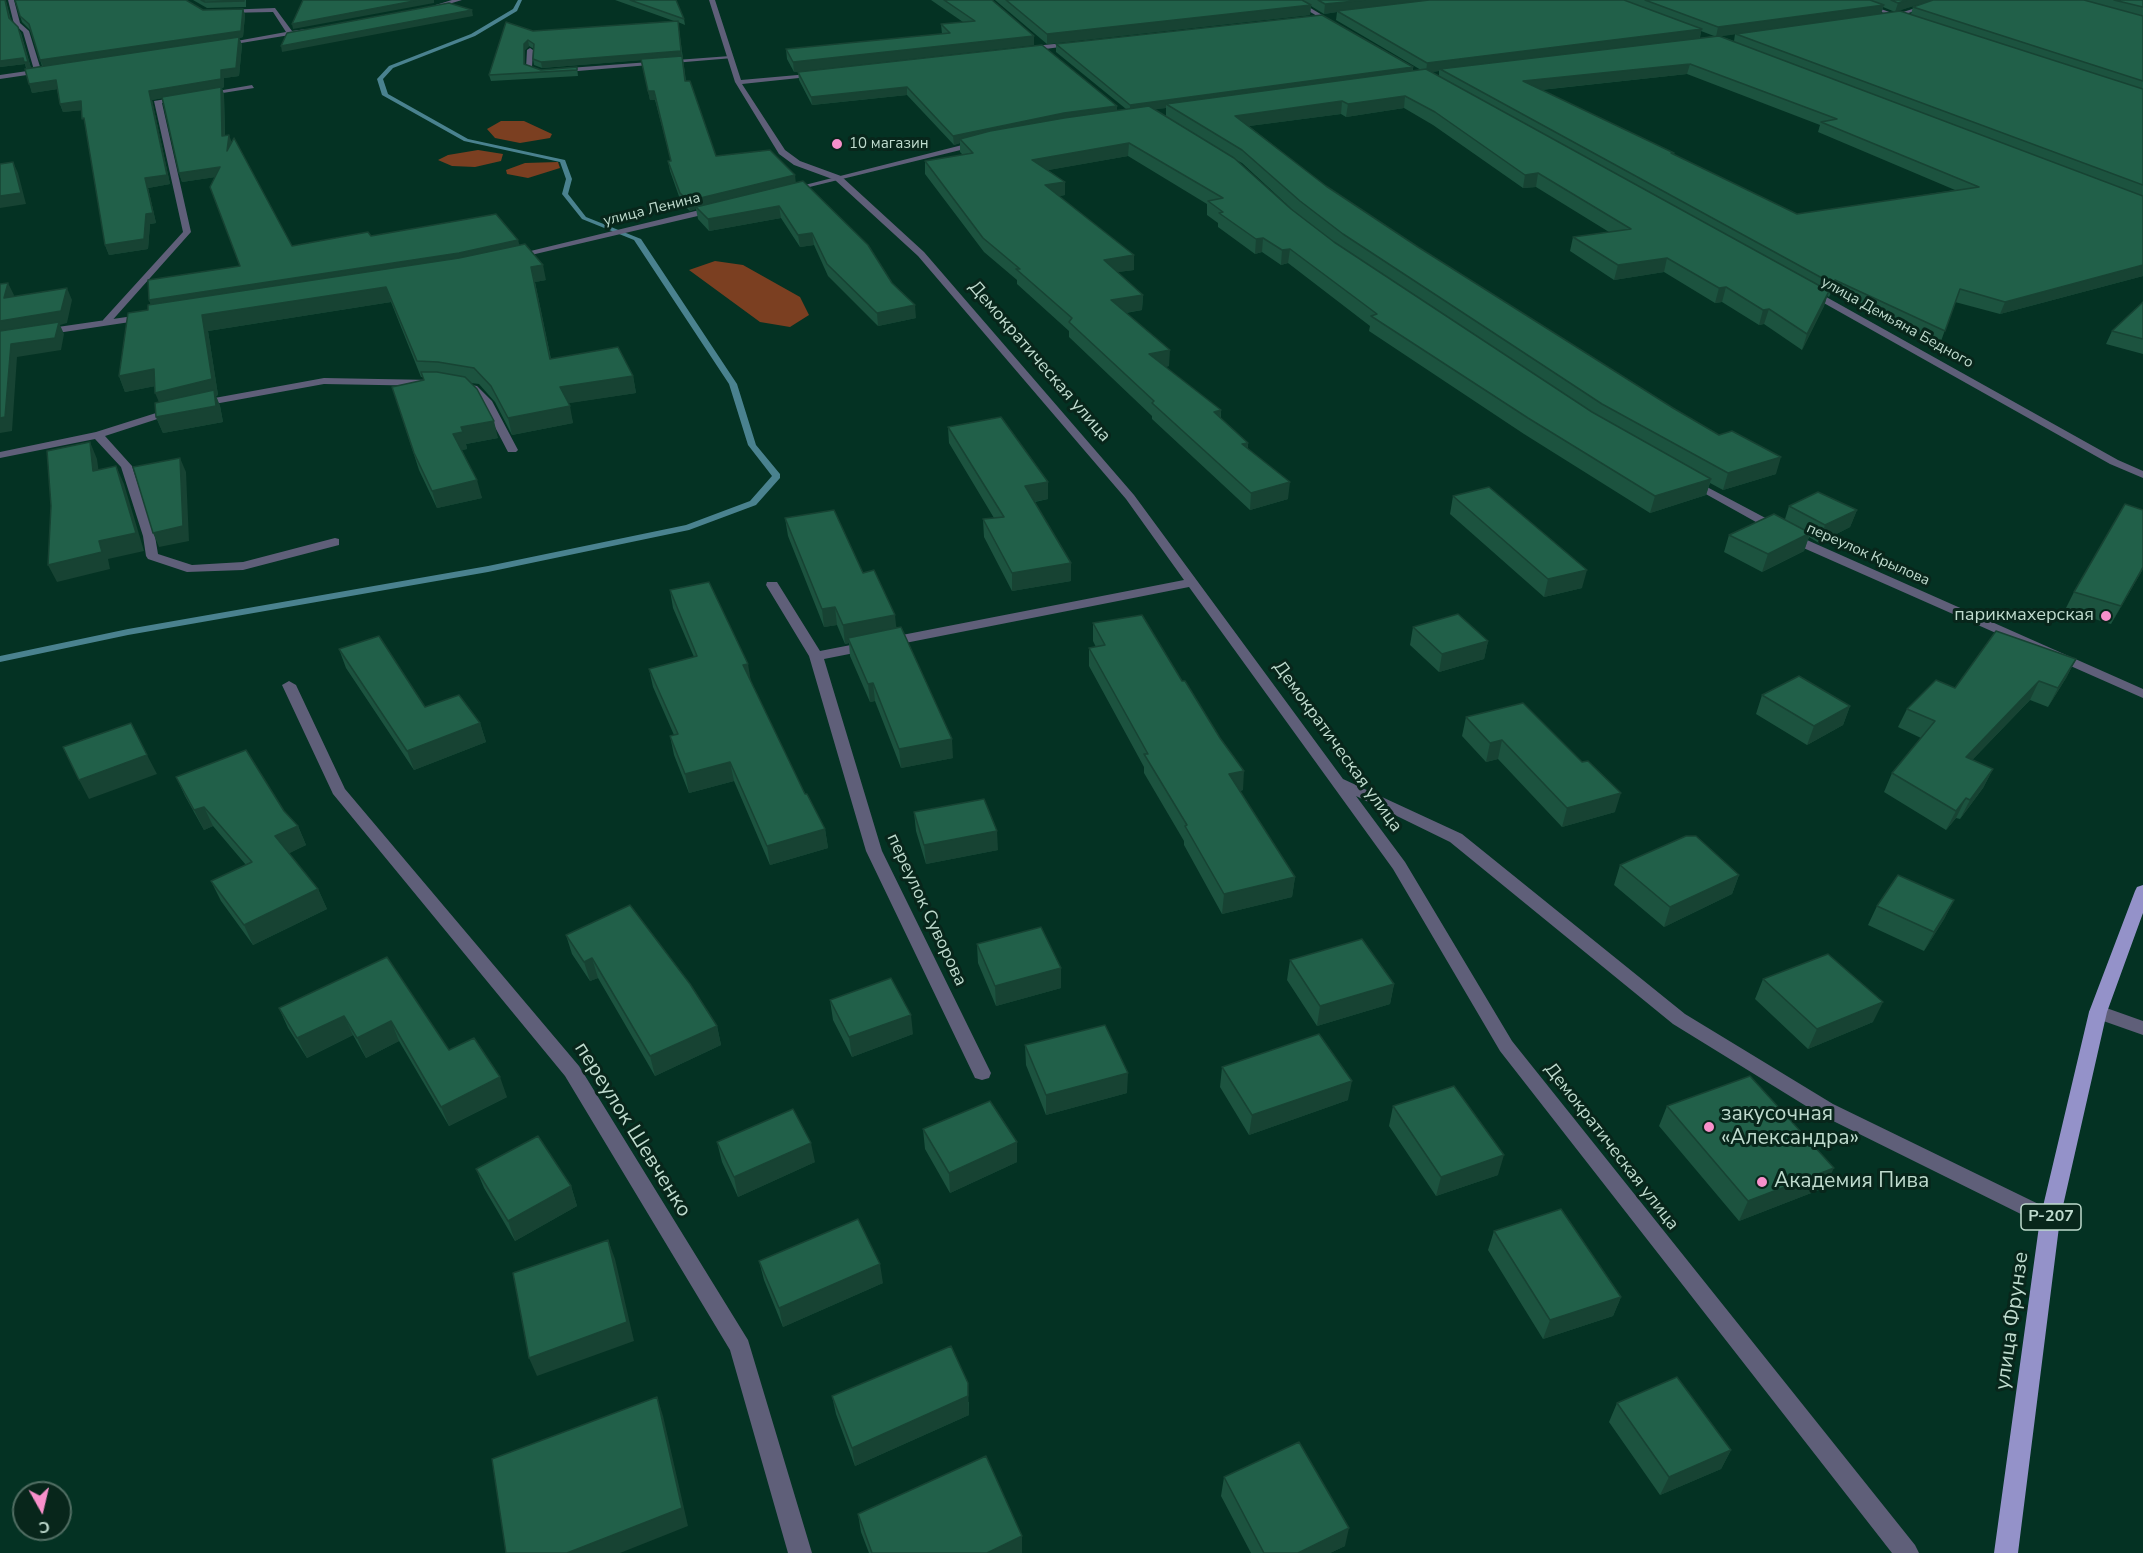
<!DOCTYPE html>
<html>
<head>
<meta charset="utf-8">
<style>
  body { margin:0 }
  #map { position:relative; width:2143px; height:1553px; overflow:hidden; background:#043223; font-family:"Nunito Sans",sans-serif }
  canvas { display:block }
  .north { position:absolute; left:12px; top:1481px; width:60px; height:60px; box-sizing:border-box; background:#08261b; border:2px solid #516e63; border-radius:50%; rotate:172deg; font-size:16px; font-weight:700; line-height:24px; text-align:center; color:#bfdbce }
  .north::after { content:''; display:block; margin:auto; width:21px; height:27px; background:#f890cb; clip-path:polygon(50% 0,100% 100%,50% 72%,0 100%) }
</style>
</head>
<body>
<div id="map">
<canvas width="2143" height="1553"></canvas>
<div class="north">С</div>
</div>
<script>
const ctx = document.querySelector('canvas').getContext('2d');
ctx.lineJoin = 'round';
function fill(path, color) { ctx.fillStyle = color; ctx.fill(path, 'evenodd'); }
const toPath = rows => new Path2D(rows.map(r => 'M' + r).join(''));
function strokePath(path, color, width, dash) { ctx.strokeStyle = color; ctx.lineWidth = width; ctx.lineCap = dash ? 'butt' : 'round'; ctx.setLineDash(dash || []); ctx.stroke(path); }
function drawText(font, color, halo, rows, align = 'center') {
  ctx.font = font + ' "Nunito Sans",sans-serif'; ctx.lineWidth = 6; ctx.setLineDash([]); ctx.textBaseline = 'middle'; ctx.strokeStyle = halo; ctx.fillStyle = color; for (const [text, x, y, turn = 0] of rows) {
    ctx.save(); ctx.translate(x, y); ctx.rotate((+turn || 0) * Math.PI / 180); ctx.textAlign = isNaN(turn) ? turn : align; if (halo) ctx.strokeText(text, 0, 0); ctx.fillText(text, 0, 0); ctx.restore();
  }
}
const forest = toPath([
  [501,121,524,121,552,134,550,138,520,143,495,138,487,129],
  [478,150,503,154,501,161,475,167,452,166,438,160,448,155],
  [558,162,560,168,528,178,507,174,506,170,525,163],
  [715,261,743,265,800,297,809,315,790,327,760,322,689,270]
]);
const stream = toPath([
  [518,0,522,0,517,11,475,36,393,68,383,79,388,94,468,139,565,160,572,179,568,194,586,217,641,239,737,384,756,445,780,474,780,478,756,505,689,530,488,572,128,635,0,662,0,656,128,629,488,566,686,525,750,501,772,476,748,445,729,384,634,240,582,219,562,194,566,179,560,162,464,141,382,95,377,79,389,66,471,34,513,9,518,0]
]);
const service = toPath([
  [530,48,533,50,532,67,542,70,730,56,733,58,542,74,526,68,527,50,530,48]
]);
const minor = toPath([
  [8,0,14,0,20,23,29,31,41,70,47,70,47,72,0,79,0,75,34,70,23,32,14,24,8,0],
  [452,0,462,0,432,9,429,7,452,0],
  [709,0,715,0,741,80,820,73,818,76,742,84,785,150,800,161,841,176,924,252,1134,495,1343,779,1462,834,1685,1014,1833,1104,2057,1213,2060,1219,2057,1225,2050,1228,2043,1225,1819,1114,1673,1024,1450,842,1356,796,1405,862,1512,1041,1915,1545,1919,1553,1892,1553,1500,1051,1393,869,1189,587,824,659,882,851,991,1073,989,1078,982,1080,975,1078,866,851,809,656,766,585,767,582,777,582,820,651,1184,580,1126,499,918,256,835,180,794,165,779,154,735,82,709,0],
  [1290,0,1297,0,1339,25,1334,26,1290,0],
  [1848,0,1857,0,1900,16,1895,17,1848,0],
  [275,8,292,31,306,29,308,32,223,46,220,44,286,32,273,12,225,13,223,10,275,8],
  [1074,42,1076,45,1045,49,1027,54,1024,52,1044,45,1074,42],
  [252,85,254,88,204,96,200,94,252,85],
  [184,96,184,100,162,103,191,232,109,324,103,324,103,320,183,232,154,101,184,96],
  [1806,289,1812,289,2118,460,2143,471,2143,478,2110,464,1806,293,1806,289],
  [324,378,433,380,438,383,433,386,324,384,198,407,193,404,198,401,324,378],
  [466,384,477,386,492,401,518,450,516,452,508,452,483,404,470,391,461,387,466,384],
  [175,407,180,410,179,412,105,436,132,466,155,536,158,554,192,565,243,562,335,538,339,539,339,545,243,570,187,572,148,559,146,556,143,536,121,467,95,439,0,458,0,452,96,432,175,407],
  [1690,478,1807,540,2143,689,2143,698,1799,546,1686,483,1684,481,1690,478],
  [289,681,296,685,345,789,579,1066,748,1340,812,1553,788,1553,730,1350,565,1076,333,794,282,685,289,681],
  [2098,1005,2143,1021,2143,1035,2092,1017,2089,1012,2092,1007,2098,1005]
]);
const tertiary = toPath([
  [1941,0,1950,0,1889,19,1884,18,1941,0],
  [978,141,982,143,981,145,789,192,785,190,978,141],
  [716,206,720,209,719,211,514,259,510,256,716,206],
  [147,314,150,315,150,319,44,335,39,332,44,329,147,314]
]);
const primary = toPath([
  [2143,885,2143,913,2107,1012,2060,1219,2018,1553,1994,1553,2040,1219,2089,1012,2135,891,2137,887,2143,885]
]);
const wall = toPath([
  [0,0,6,1,11,20,21,33,31,68,42,66,30,30,22,22,20,16,243,9,245,15,243,37,239,38,242,45,239,76,224,78,224,87,222,88,224,95,225,135,232,142,292,246,371,236,520,245,546,280,535,282,551,359,633,376,636,393,568,403,573,423,512,435,495,402,479,384,471,383,498,438,466,444,467,449,462,450,482,498,437,508,419,470,392,387,424,380,423,377,421,377,391,302,208,331,218,395,216,396,220,406,223,422,163,433,156,417,159,402,155,386,125,392,119,376,151,305,149,300,240,266,215,177,182,182,179,173,162,98,152,100,170,184,148,188,156,223,150,224,148,249,109,255,105,245,86,127,82,110,63,112,60,104,57,89,32,93,25,64,0,67],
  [193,0,246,0,246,7,207,8],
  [615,0,676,0,684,19,685,25,678,22,686,81,716,156,796,182,892,283,916,318,878,326,828,276,814,245,800,247,781,218,709,231,698,219,696,209,690,211,681,202,670,171,668,161,671,161,655,100,650,100,641,60,542,68,534,65,533,59,534,49,529,46,525,50,525,64,541,70,577,67,578,76,491,81,489,75,533,31,674,21],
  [931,0,992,0,1034,36,1034,45,794,72,787,59,786,49,942,34,941,24,963,22],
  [995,0,2143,0,2143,276,2000,314,1955,302,1940,344,1831,293,1829,297,1827,296,1824,306,1802,350,1764,324,1759,325,1722,302,1715,303,1664,272,1614,280,1570,251,1573,237,1609,232,1536,187,1523,188,1433,125,1404,108,1346,117,1341,114,1249,126,1326,186,1418,247,1776,474,1723,490,1710,483,1706,495,1650,513,1524,434,1369,331,1370,326,1288,263,1281,265,1262,252,1255,254,1218,227,1218,223,1207,215,1207,204,1128,156,1048,170,1065,182,1065,195,1059,196,1134,255,1134,270,1117,272,1143,295,1142,310,1126,313,1169,366,1165,367,1221,410,1221,418,1248,443,1248,449,1288,499,1250,510,1152,419,1152,416,1069,337,1069,331,1017,284,1017,280,984,252,925,174,925,161,963,155,960,152,960,143,954,145,907,95,812,105,799,80,798,72,1117,106,1117,111,1126,109,1056,52,1056,44,1413,67,1413,71,1421,70,1336,20,1337,12,1324,14,1311,6,1310,15,1047,44],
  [1926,2,1913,7,1911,14,1897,11],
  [1883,7,1895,12,1881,13],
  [1701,31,1714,36,1700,38],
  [1735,34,1734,41,1720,36,1728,35],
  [1439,71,1439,76,1431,72],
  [1687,74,1820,125,1818,132,1955,190,1797,214,1541,90],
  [1166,108,1166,116,1154,109],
  [1236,160,1242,163,1294,211],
  [2143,302,2143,354,2106,344,2112,331],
  [948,427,1048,482,1048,499,1035,502,1071,581,1012,591,984,537,983,519,994,518,949,443],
  [1453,496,1582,588,1544,597,1450,514],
  [1789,506,1857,510,1850,527,1819,543,1809,537,1804,551,1762,572,1724,552,1729,535,1785,519],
  [2143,510,2143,569,2111,624,2065,610,2074,592],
  [785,518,863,573,897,628,953,758,901,768,875,701,870,702,850,656,849,643,845,644,837,625,824,627,788,536],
  [670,590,750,681,805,794,825,829,828,848,770,865,734,781,689,793,674,755,670,736,674,735,653,687,649,669,694,657,673,608],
  [1093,623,1243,790,1240,791,1295,877,1292,897,1222,914,1184,845,1184,841,1144,773,1144,767,1089,666,1089,648,1096,647,1093,641],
  [1413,627,1488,641,1484,659,1439,672,1410,645],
  [339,649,425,707,480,723,486,742,414,770,346,668],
  [2076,659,2066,678,2048,707,2030,700,1972,760,1993,769,1983,788,1960,819,1956,818,1946,830,1884,792,1892,773,1921,738,1898,727,1907,709,1955,688],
  [1762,695,1850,706,1843,725,1807,745,1756,714],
  [1466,717,1615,812,1562,827,1498,759,1486,762,1462,736],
  [176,777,284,811,298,826,306,845,289,853,318,889,327,909,253,945,221,901,211,881,246,865,213,826,204,830,185,796],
  [914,812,998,850,926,864,916,831],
  [1620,865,1739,875,1732,894,1664,927,1614,885],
  [1954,900,1944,919,1924,951,1868,925,1877,906],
  [566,935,717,1026,721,1045,655,1076,598,978,590,981,572,954],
  [977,944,1061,988,996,1006,978,963],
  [387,957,449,1050,507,1097,449,1126,399,1041,366,1058,353,1035,307,1058,288,1028,279,1008],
  [1290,960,1394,984,1390,1004,1317,1026,1287,980],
  [1763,979,1873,1022,1808,1049,1755,999],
  [830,1000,913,1034,852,1057,833,1020],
  [1025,1045,1127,1093,1046,1115,1026,1065],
  [1222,1067,1348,1100,1249,1135,1220,1087],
  [1393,1106,1498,1175,1436,1196,1389,1126],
  [1667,1106,1824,1188,1739,1221,1659,1126],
  [923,1129,1017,1142,1017,1162,950,1193,925,1149],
  [717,1142,815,1162,738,1197,722,1162],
  [476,1169,571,1186,577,1206,515,1241,484,1188],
  [1494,1231,1621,1297,1613,1316,1543,1339,1488,1250],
  [759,1261,883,1283,783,1327,764,1280],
  [832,1396,969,1402,969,1415,855,1466,836,1414],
  [1617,1403,1731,1450,1721,1469,1660,1495,1609,1422],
  [1224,1477,1345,1546,1330,1553,1251,1553,1221,1496],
  [858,1514,1022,1536,1022,1553,869,1553,861,1532]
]);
const shadedWall = toPath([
  [419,0,434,0,434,3,293,29,292,24],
  [1365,0,1446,0,1337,11,1337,12,1324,14,1325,4],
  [1907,0,1933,0,1895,12,1898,3],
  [1311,5,1310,15,1047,44,1047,34],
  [1884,5,1881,14,1716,37,1718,27],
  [243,9,245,15,243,37,239,38,242,45,239,76,224,78,224,87,222,88,224,95,225,144,222,136,221,88,152,100,170,184,148,188,156,223,150,224,148,249,109,255,105,245,145,178,167,175,43,66,40,60],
  [472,10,473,16,282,52,281,46],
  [678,21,682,57,542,68,541,62],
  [18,27,31,68,27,69,25,64,0,67,0,61,23,58],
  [1702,29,1699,39,1440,69,1439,71,1426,73,1427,63],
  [1034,36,1034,45,794,72,793,62],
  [528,40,529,46,525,50,525,70,524,64,524,44],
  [1690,64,1687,74,1521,92,1523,81],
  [1413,67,1412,74,1166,104,1166,108,1130,113,1130,105],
  [56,80,59,89,32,93,29,84],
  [907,87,907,95,812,105,811,97],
  [648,91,654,91,655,100,650,100],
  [1405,96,1404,108,1346,117,1348,104],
  [81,101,85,110,63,112,60,104],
  [1342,101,1341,114,1234,128,1235,116],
  [1117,106,1117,114,960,139,960,143,954,145,953,136,1064,113],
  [229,135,232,143,227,151],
  [1129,143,1128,156,1032,173,1032,160],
  [13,162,18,173,26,204,0,208,0,196],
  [220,167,223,176,182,182,179,173],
  [1538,173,1536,187,1523,188,1525,175],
  [795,175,796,184,696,207,696,209,690,211,688,201],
  [1065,182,1065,195,1045,199,1045,185],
  [779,206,781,218,709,231,708,219],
  [812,233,814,245,800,247,798,235],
  [1263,238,1262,252,1255,254,1256,239],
  [518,240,521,250,153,310,149,300],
  [1290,249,1288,263,1281,265,1282,250],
  [1134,255,1134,270,1103,274,1104,260],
  [1667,258,1664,272,1614,280,1618,265],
  [543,265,546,280,535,282,531,267],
  [2143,265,2143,276,2000,314,2005,302],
  [8,283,14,295,10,310,4,298],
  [386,287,391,302,208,331,218,395,216,396,220,406,223,422,163,433,156,417,162,409,155,393,202,315],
  [1726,287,1722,302,1715,303,1719,288],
  [67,288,72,300,67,323,60,325,64,334,61,350,17,357,12,431,0,433,0,321],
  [1829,291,1824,306,1802,350,1807,334],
  [1143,295,1142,310,1111,315,1111,300],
  [915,305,916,318,878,326,877,313],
  [1769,309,1764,324,1759,325,1763,310],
  [1170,350,1169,366,1149,370,1149,354],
  [154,369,161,385,125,392,119,376],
  [633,376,636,393,564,404,560,387],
  [570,406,573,423,512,435,508,418],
  [1221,410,1220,426,1214,412],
  [494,421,498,438,466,444,467,449,458,451,453,434,461,427],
  [90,442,97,459,101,488,93,471],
  [1248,443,1247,459,1242,444],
  [1781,457,1776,474,1723,490,1728,473],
  [180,458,186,472,189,541,159,547,153,533],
  [116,466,124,484,144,551,108,559,110,569,57,582,48,565],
  [1711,479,1706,495,1650,513,1655,496],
  [477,480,482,498,437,508,432,491],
  [1048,482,1048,499,1026,503,1025,486],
  [1290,482,1288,499,1250,510,1251,493],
  [1857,510,1850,527,1819,543,1825,525],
  [1810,533,1804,551,1762,572,1768,554],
  [1071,563,1071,581,1012,591,1012,573],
  [2143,567,2143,569,2111,624,2121,606],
  [1587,570,1582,588,1544,597,1548,579],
  [835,607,837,625,824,627,822,609],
  [895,615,897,634,848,638,849,643,845,644,843,625],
  [1488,641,1484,659,1439,672,1442,654],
  [2076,659,2066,678,2048,707,2058,688],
  [748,664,751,682,743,665],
  [2039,681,2030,700,1956,777,1966,757],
  [873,683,875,701,870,702,868,684],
  [1850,706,1843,725,1807,745,1814,726],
  [480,723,486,742,414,770,407,751],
  [952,739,953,758,901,768,899,749],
  [1502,740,1498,759,1486,762,1490,743],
  [147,755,157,774,89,799,79,780],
  [730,762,734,781,689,793,685,774],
  [1993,769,1983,788,1960,819,1970,800],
  [1244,771,1243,790,1228,794,1229,774],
  [1621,793,1615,812,1562,827,1567,808],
  [1966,798,1956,818,1946,830,1956,811],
  [204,807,213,826,204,830,194,810],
  [298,826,306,845,284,856,275,836],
  [825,829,828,848,770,865,767,846],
  [997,831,998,850,926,864,924,845],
  [1739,875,1732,894,1664,927,1670,907],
  [1295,877,1292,897,1222,914,1224,894],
  [318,889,327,909,253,945,244,925],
  [1954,900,1944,919,1924,951,1934,932],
  [592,958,598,978,590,981,584,962],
  [1061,968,1061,988,996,1006,995,986],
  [1394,984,1390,1004,1317,1026,1320,1006],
  [1883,1002,1873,1022,1808,1049,1817,1029],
  [911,1015,913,1034,852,1057,849,1037],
  [344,1016,353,1035,307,1058,297,1038],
  [391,1021,399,1041,366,1058,357,1038],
  [717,1026,721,1045,655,1076,650,1056],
  [1128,1073,1127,1093,1046,1115,1046,1095],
  [500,1077,507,1097,449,1126,441,1107],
  [1352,1081,1348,1100,1249,1135,1252,1115],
  [1017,1142,1017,1162,950,1193,949,1173],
  [811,1143,815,1162,738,1197,734,1177],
  [1504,1155,1498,1175,1436,1196,1441,1177],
  [1834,1168,1824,1188,1739,1221,1748,1201],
  [571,1186,577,1206,515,1241,508,1221],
  [608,1240,615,1259,634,1341,537,1376,529,1358],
  [880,1264,883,1283,783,1327,779,1308],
  [1621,1297,1613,1316,1543,1339,1550,1320],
  [968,1383,969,1415,855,1466,852,1448],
  [657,1397,663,1416,688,1526,620,1553,567,1553],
  [1731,1450,1721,1469,1660,1495,1669,1477],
  [1349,1528,1345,1546,1330,1553,1298,1553],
  [1022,1536,1022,1553,987,1553]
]);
const building = toPath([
  [0,0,5,0,9,18,18,27,28,62,24,62,23,58,0,61,0,0],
  [15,0,186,0,203,10,243,9,241,31,40,60,29,24,20,16,15,0],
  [201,0,244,0,244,1,205,2,201,0],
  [303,0,419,0,292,24,303,0],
  [630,0,676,0,684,19,630,0],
  [944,0,992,0,1034,36,793,62,786,49,950,33,941,24,975,21,944,0],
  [1006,0,1302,0,1311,5,1047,34,1006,0],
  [1318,0,1365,0,1325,4,1318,0],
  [1429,0,1624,0,1702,29,1427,63,1337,11,1429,0],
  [1645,0,1870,0,1884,5,1718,27,1645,0],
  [1891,0,1907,0,1898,3,1891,0],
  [1933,0,2084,0,2143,16,2143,81,1913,7,1933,0],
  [2114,0,2143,0,2143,7,2114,0],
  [449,3,472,10,281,46,287,33,449,3],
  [1900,11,2143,89,2143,185,1736,34,1900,11],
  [1322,15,1413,67,1130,105,1056,44,1322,15],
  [678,21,681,51,541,62,533,59,534,44,528,40,524,44,524,64,541,70,577,67,577,70,489,75,506,22,533,31,678,21],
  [1719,36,2143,196,2143,265,2005,302,1960,289,1945,331,1835,280,1833,284,1440,69,1719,36],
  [1690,64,1837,119,1821,122,1979,187,1797,214,1671,153,1674,153,1523,81,1690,64],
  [239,37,236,68,221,70,221,79,149,91,167,175,145,178,153,213,146,214,144,239,105,245,84,118,82,119,81,101,60,104,56,80,29,84,25,69,239,37],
  [1042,45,1117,106,1064,113,953,136,907,87,811,97,798,72,1042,45],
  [682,56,685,81,690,81,716,156,770,150,795,175,688,201,680,193,668,161,671,161,654,91,648,91,641,59,682,56],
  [1426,69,1829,291,1807,334,1769,309,1763,310,1726,287,1719,288,1667,258,1618,265,1573,237,1631,229,1538,173,1525,175,1435,112,1405,96,1348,104,1342,101,1235,116,1326,186,1418,247,1673,408,1719,435,1732,431,1781,457,1728,473,1602,404,1343,234,1300,201,1242,150,1166,104,1426,69],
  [221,87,222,136,229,135,227,151,234,138,292,246,368,232,371,236,496,214,518,240,459,253,149,300,148,280,240,266,210,187,220,167,179,173,162,97,221,87],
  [1149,106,1234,158,1291,209,1334,242,1592,412,1711,479,1655,496,1528,418,1371,316,1377,314,1290,249,1282,250,1263,238,1256,239,1219,213,1223,212,1208,201,1223,198,1129,143,1032,160,1065,182,1045,185,1134,255,1104,260,1143,295,1111,300,1170,350,1149,354,1221,410,1214,412,1248,443,1242,444,1290,482,1251,493,1152,403,1154,401,1069,322,1072,318,1016,269,1020,269,983,238,925,161,973,153,960,139,990,131,1064,118,1149,106],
  [13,162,21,193,0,196,0,164,13,162],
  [803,181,868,245,892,283,915,305,877,313,827,264,812,233,798,235,779,206,708,219,696,207,803,181],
  [525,244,543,265,531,267,550,359,618,347,633,376,560,387,570,406,508,418,491,386,474,368,438,362,417,361,386,287,202,315,212,379,155,393,154,369,119,376,128,313,148,310,148,305,459,258,525,244],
  [8,283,4,298,67,288,61,311,0,321,0,284,8,283],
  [2143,302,2143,339,2112,331,2143,302],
  [59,322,55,338,11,344,5,417,0,418,0,331,59,322],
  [421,372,437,372,465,377,477,389,494,421,461,427,463,432,453,434,477,480,432,491,414,453,392,387,424,380,421,372],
  [214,390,216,406,156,417,155,403,214,390],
  [1001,417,1048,482,1025,486,1071,563,1012,573,983,519,1004,517,948,427,1001,417],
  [90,442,93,471,116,466,136,533,99,541,102,552,48,565,51,506,47,451,90,442],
  [180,458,183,526,153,533,133,467,180,458],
  [1489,487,1587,570,1548,579,1453,496,1489,487],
  [1818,492,1857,510,1825,525,1789,506,1818,492],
  [2125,504,2143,510,2143,567,2121,606,2074,592,2125,504],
  [834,510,863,573,874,570,895,615,843,625,835,607,822,609,785,518,834,510],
  [1774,514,1810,533,1768,554,1729,535,1774,514],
  [709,582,748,664,743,665,805,794,807,794,825,829,767,846,730,762,685,774,670,736,678,734,649,669,697,656,670,590,709,582],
  [1458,614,1488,641,1442,654,1413,627,1458,614],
  [1142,615,1182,681,1185,681,1220,738,1244,771,1229,774,1295,877,1224,894,1185,826,1187,825,1144,754,1148,754,1089,648,1105,645,1093,623,1142,615],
  [901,627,952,739,899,749,873,683,868,684,848,638,901,627],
  [1996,631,2076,659,2058,688,2039,681,1966,757,1993,769,1970,800,1966,798,1956,811,1892,773,1935,721,1907,709,1936,680,1955,688,1996,631],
  [379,636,425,707,459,695,480,723,407,751,339,649,379,636],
  [1799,676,1850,706,1814,726,1762,695,1799,676],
  [1523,703,1582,762,1588,761,1621,793,1567,808,1502,740,1490,743,1466,717,1523,703],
  [131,723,147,755,79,780,63,747,131,723],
  [246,750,284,811,298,826,275,836,318,889,244,925,211,881,252,862,204,807,194,810,176,777,246,750],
  [984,799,997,831,924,845,914,812,984,799],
  [1686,836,1696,836,1739,875,1670,907,1620,865,1686,836],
  [1898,875,1954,900,1934,932,1877,906,1898,875],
  [630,905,690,984,717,1026,650,1056,592,958,584,962,566,935,630,905],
  [1041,927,1061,968,995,986,977,944,1041,927],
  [1362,939,1394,984,1320,1006,1290,960,1362,939],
  [1828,954,1883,1002,1817,1029,1763,979,1828,954],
  [387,957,449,1050,474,1038,500,1077,441,1107,391,1021,357,1038,344,1016,297,1038,279,1008,387,957],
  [891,978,911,1015,849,1037,830,1000,891,978],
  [1105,1025,1128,1073,1046,1095,1025,1045,1105,1025],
  [1319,1034,1352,1081,1252,1115,1222,1067,1319,1034],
  [1750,1076,1834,1168,1748,1201,1667,1106,1750,1076],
  [1454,1086,1504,1155,1441,1177,1393,1106,1454,1086],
  [990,1101,1017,1142,949,1173,923,1129,990,1101],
  [793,1109,811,1143,734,1177,717,1142,793,1109],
  [538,1136,571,1186,508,1221,476,1169,538,1136],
  [1561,1209,1621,1297,1550,1320,1494,1231,1561,1209],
  [858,1219,880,1264,779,1308,759,1261,858,1219],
  [608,1240,627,1322,529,1358,513,1273,608,1240],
  [951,1346,968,1383,968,1396,852,1448,832,1396,951,1346],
  [1677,1377,1731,1450,1669,1477,1617,1403,1677,1377],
  [657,1397,682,1508,567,1553,506,1553,492,1459,657,1397],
  [1299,1442,1349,1528,1298,1553,1264,1553,1224,1477,1299,1442],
  [986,1456,1022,1536,987,1553,872,1553,858,1514,986,1456]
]);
const markers = [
  [837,144,6,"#f890cb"],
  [2106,616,6,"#f890cb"],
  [1709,1127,6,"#f890cb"],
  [1762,1182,6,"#f890cb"]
];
const farPoinames = [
  ["10 магазин",849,144]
];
const farStreetnames = [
  ["улица Ленина",652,210,-14],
  ["улица Демьяна Бедного",1897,323,29],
  ["переулок Крылова",1868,555,24]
];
const shields = [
  [2051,1217,60]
];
const shieldNames = [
  ["Р-207",2051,1217]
];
const streetNames = [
  ["Демократическая улица",1039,362,49],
  ["Демократическая улица",1337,747,54],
  ["переулок Суворова",926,910,65],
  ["Демократическая улица",1611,1147,52]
];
const poiNames = [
  ["парикмахерская",2094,616]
];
const nearPoinames = [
  ["закусочная",1721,1115],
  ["«Александра»",1721,1139],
  ["Академия Пива",1774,1182]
];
const nearStreetnames = [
  ["переулок Шевченко",632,1130,58],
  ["улица Фрунзе",2013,1321,-82]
];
fill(forest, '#7b3f21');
fill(stream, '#4a828f');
fill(service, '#5f5f79');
fill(minor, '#5f5f79');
fill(tertiary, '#5f5f79');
fill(primary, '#9492c9');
fill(wall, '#1c533f');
fill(shadedWall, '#174333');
fill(building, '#216049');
strokePath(building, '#174333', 1.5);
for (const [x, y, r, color] of markers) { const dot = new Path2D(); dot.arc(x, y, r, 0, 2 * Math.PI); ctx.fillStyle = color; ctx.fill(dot); strokePath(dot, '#08261b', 2); }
drawText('15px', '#bfdbce', '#08261b', farPoinames, 'left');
drawText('15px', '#bfdbce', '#08261b', farStreetnames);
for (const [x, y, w] of shields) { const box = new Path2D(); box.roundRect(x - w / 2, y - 13, w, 26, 4.5); ctx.fillStyle = '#08261b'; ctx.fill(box); strokePath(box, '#bfdbce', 1.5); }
drawText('bold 16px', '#bfdbce', null, shieldNames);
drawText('18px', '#bfdbce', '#08261b', streetNames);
drawText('18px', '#bfdbce', '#08261b', poiNames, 'right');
drawText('21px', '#bfdbce', '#08261b', nearPoinames, 'left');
drawText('21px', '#bfdbce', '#08261b', nearStreetnames);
</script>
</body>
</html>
